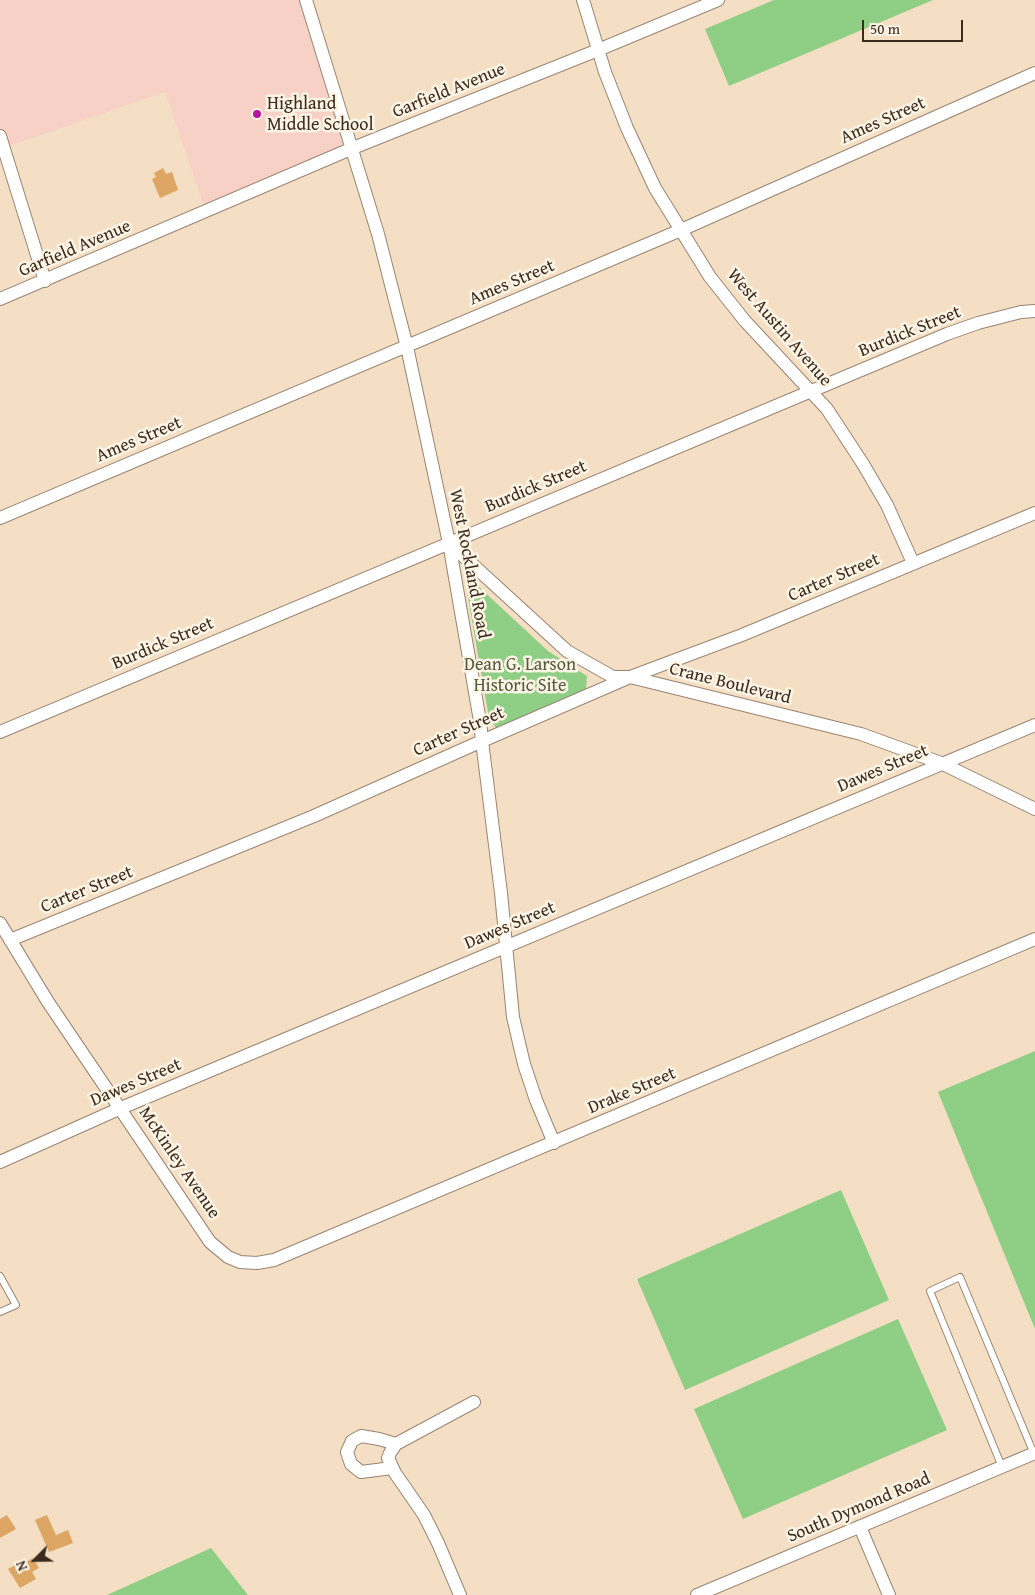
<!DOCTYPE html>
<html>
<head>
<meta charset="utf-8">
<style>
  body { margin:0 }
  #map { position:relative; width:1035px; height:1595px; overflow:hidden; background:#f5dfc4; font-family:"Gentium Book Plus",serif }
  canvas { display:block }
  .north { position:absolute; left:10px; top:1535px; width:50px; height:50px; -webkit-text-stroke:4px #fcf5e5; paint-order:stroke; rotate:247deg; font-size:14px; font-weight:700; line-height:20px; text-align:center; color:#3b2a1e }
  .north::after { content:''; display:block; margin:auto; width:18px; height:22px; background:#3b2a1e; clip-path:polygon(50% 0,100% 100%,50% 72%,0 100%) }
  .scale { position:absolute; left:862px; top:20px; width:101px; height:22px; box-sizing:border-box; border:2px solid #3b2a1e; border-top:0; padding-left:6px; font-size:15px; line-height:18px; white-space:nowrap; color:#3b2a1e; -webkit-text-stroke:4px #fcf5e5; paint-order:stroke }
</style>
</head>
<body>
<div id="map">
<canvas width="1035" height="1595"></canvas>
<div class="north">N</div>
<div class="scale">50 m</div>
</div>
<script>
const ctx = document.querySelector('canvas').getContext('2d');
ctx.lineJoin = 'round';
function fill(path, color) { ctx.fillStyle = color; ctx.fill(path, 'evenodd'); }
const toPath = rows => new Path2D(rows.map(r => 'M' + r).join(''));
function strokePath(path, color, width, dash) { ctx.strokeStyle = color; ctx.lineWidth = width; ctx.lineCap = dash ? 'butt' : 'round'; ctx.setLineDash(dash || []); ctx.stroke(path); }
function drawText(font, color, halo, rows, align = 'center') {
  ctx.font = font + ' "Gentium Book Plus",serif'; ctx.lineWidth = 5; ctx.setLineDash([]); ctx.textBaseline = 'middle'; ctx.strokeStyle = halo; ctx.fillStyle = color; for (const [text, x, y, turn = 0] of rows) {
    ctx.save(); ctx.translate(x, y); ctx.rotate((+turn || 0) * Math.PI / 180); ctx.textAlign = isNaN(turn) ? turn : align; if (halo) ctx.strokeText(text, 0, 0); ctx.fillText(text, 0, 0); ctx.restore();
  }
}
const built = toPath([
  [0,0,307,0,353,148,206,212,165,92,4,148,0,136]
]);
const green = toPath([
  [774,0,933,0,729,86,705,29],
  [479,587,548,651,587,676,586,689,496,728,489,718,467,592],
  [1035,1051,1035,1329,938,1092],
  [841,1190,889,1300,685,1390,637,1279],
  [898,1319,947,1430,743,1519,694,1409],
  [211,1548,248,1595,107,1595]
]);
const building = toPath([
  [163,168,166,174,172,172,178,190,160,198,152,179,156,177,154,173],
  [7,1515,16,1529,0,1538,0,1519],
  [47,1515,56,1535,68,1530,73,1543,49,1552,35,1520],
  [33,1558,39,1568,32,1572,36,1579,20,1588,8,1569,25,1560,26,1562]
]);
const lane = toPath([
  [0,1276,16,1305,0,1312],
  [1002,1467,930,1291,960,1277,1034,1454]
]);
const street = toPath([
  [306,0,378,234,407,347,449,543,480,721,482,741,501,893,513,1017,524,1064,536,1100,554,1143],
  [583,0,605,72,627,128,655,188,710,277,745,321,827,409,863,464,887,505,913,563],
  [0,136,45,281],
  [0,299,353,148,598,50,718,0],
  [0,518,681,230,1035,73],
  [449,543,567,651,613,677,630,677,861,734,941,763,1035,809],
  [0,732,947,334,978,323,1021,312,1035,311],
  [0,923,48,1002,210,1242,228,1257,240,1262,257,1263,274,1260,1035,939],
  [10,940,314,816,482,741,630,677,742,635,1035,513],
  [0,1162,121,1108,1035,725],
  [392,1468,361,1472,351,1464,347,1452,352,1441,361,1436,379,1439,396,1444],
  [860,1527,889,1595],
  [460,1595,438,1543,424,1515,395,1473,388,1458,390,1453,396,1444,474,1402],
  [697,1595,1035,1453]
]);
const markers = [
  [257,114,5,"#b5179e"]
];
const streetNames = [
  ["Garfield Avenue",449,91,-22],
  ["Ames Street",883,121,-24],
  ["Garfield Avenue",75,249,-23],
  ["Ames Street",512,283,-23],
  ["West Austin Avenue",779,328,49],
  ["Burdick Street",910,332,-22],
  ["Ames Street",139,440,-23],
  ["Burdick Street",536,487,-23],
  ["West Rockland Road",469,564,79],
  ["Carter Street",834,578,-23],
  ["Burdick Street",163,644,-23],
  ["Crane Boulevard",730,684,14],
  ["Carter Street",459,732,-24],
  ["Dawes Street",883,769,-23],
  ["Carter Street",87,890,-22],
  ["Dawes Street",510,926,-23],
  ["Dawes Street",136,1083,-23],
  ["Drake Street",632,1091,-23],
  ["McKinley Avenue",179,1163,56],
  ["South Dymond Road",859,1508,-23]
];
const poiNames = [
  ["Highland",267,104],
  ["Middle School",267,125]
];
const parkNames = [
  ["Dean G. Larson",520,665],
  ["Historic Site",520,686]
];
fill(built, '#f7d1c6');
fill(green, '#8fce85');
fill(building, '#dda665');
strokePath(lane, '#988471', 8);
strokePath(street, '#988471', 14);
strokePath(lane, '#fff', 6);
strokePath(street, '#fff', 12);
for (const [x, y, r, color] of markers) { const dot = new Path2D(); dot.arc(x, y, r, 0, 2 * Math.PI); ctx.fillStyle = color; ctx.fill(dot); strokePath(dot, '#fcf5e5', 2); }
drawText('18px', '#3b2a1e', '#fcf5e5', streetNames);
drawText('18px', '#3b2a1e', '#fcf5e5', poiNames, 'left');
drawText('18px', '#545b3d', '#fcf5e5', parkNames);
</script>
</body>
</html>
